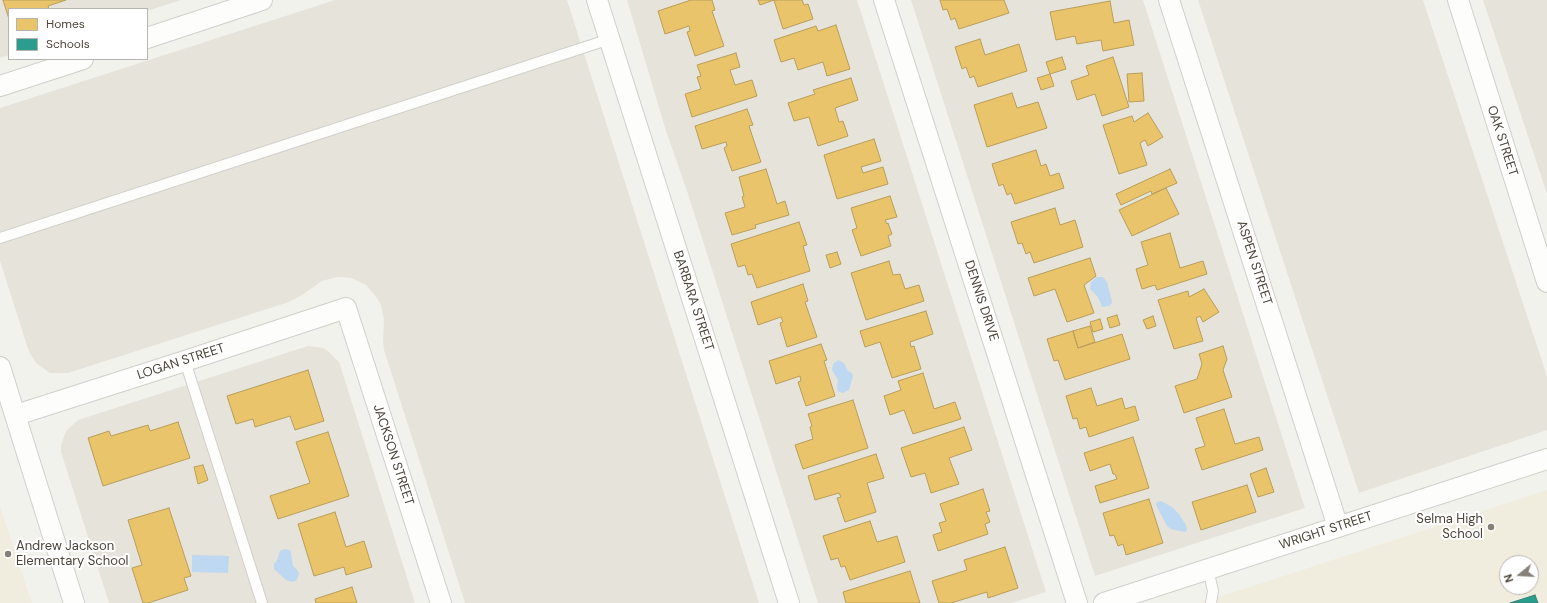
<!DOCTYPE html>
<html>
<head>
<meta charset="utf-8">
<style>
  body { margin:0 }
  #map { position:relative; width:1547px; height:603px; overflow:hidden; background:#f2f2ed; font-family:"DM Sans",sans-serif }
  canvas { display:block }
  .legend { position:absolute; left:8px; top:8px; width:140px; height:52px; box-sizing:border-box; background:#fff; border:1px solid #b7b4af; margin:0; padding:5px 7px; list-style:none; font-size:12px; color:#4a4438 }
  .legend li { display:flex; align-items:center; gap:8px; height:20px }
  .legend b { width:20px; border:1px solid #b7b4af }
  .north { position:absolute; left:1499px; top:555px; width:40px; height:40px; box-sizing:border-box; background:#fff; border:1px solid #b7b4af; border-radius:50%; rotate:252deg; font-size:11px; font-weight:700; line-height:16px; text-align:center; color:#4a4438 }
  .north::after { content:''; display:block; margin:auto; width:14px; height:18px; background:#858177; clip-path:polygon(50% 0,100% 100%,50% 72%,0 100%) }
</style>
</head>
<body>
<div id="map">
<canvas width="1547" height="603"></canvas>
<ul class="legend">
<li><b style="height:11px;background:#e9c46a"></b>Homes</li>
<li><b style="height:11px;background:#2a9d8f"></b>Schools</li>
</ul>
<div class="north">N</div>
</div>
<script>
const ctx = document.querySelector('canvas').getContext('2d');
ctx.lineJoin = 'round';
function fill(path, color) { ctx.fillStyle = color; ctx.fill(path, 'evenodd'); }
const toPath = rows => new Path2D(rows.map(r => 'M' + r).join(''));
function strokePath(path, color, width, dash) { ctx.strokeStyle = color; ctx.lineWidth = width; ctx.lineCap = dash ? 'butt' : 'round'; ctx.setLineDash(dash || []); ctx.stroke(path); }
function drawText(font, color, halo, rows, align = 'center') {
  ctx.font = font + ' "DM Sans",sans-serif'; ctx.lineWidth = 4; ctx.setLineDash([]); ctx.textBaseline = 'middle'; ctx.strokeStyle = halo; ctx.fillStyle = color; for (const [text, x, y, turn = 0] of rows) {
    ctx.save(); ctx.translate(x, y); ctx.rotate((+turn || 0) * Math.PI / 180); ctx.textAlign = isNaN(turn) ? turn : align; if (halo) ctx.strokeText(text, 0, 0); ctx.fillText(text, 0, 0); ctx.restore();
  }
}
const residential = toPath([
  [0,0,181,0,147,11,147,9,9,9,9,55,0,58],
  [335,0,567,0,759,603,465,603,384,350,383,342,384,320,381,305,377,298,366,285,351,278,337,277,322,281,302,295,289,302,68,373,50,373,36,363,29,352,0,261,0,108],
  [627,0,857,0,1046,592,1012,603,818,603,687,191,666,131],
  [911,0,1143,0,1305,508,1095,576],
  [1198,0,1423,0,1547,376,1547,430,1359,493],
  [1483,0,1547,0,1547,194,1487,12],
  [308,346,323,348,329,352,339,362,342,371,415,603,109,603,61,452,61,445,66,431,78,420]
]);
const education = toPath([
  [1547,490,1547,603,1199,603,1253,586],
  [1507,563,1531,563,1531,587,1507,587],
  [0,506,32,603,0,603]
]);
const water = toPath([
  [1097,277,1103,277,1107,282,1112,301,1112,303,1109,306,1102,307,1098,297,1090,289,1091,282],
  [838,360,844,363,848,371,852,373,853,376,849,390,843,393,839,392,837,390,838,380,832,370,833,364],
  [1161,501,1172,507,1179,514,1186,525,1187,530,1185,532,1171,529,1167,526,1156,505,1157,502],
  [284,549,290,550,291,553,293,566,298,571,299,574,297,580,292,582,286,580,274,569,274,564,277,560,280,551],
  [192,555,229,556,228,573,192,572]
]);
const homes = toPath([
  [3,0,66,0,48,6,49,9,9,9,9,19,3,0],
  [691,0,712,0,715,10,712,11,724,46,695,56,687,32,690,31,689,26,665,34,658,11,691,0],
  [758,0,802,0,804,5,808,4,813,19,783,29,774,0,760,5,758,0],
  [940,0,1004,0,1009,13,959,29,955,18,951,20,947,9,943,10,940,0],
  [1110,1,1114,23,1129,20,1134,45,1103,51,1101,40,1077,44,1075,36,1056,40,1050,12,1110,1],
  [836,25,850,69,827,76,823,62,798,70,794,58,781,62,774,40,816,26,818,31,836,25],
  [980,39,985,55,1019,44,1027,71,978,87,974,76,970,78,966,67,962,69,955,47,980,39],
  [736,53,740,67,730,70,735,85,752,80,757,96,692,117,685,94,701,89,697,77,701,76,697,65,736,53],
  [1062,57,1066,69,1050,74,1046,62,1062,57],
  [1113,57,1129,107,1102,116,1095,94,1077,100,1071,81,1089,75,1086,66,1113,57],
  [1142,73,1144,101,1129,102,1127,74,1142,73],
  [1050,74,1054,86,1041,90,1037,78,1050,74],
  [851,78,858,100,835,108,839,122,843,121,848,136,818,146,809,117,794,121,788,103,815,94,813,90,851,78],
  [1012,93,1017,108,1038,102,1047,128,987,147,974,105,1012,93],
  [747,109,753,125,749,126,761,162,732,171,724,148,727,146,726,142,702,149,695,126,747,109],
  [1148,113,1163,137,1148,146,1145,140,1140,143,1147,165,1119,174,1103,125,1132,116,1134,122,1148,113],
  [874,139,881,161,861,167,863,173,883,167,888,184,837,199,824,155,874,139],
  [1036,150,1041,166,1046,164,1050,176,1059,173,1064,188,1015,204,1011,193,1007,195,1003,184,999,186,992,164,1036,150],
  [766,169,777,204,785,201,789,215,755,225,756,228,732,235,725,213,745,207,742,197,744,196,739,177,766,169],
  [1170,169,1177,183,1152,194,1151,191,1121,205,1116,194,1170,169],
  [1166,188,1179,214,1132,236,1119,210,1166,188],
  [890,196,897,217,885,220,887,224,888,223,892,234,888,236,891,246,861,256,852,230,857,228,851,208,890,196],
  [1055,208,1060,225,1075,220,1083,247,1034,263,1030,252,1026,254,1022,243,1018,244,1011,222,1055,208],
  [799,222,807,245,803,246,810,271,757,288,752,274,748,275,745,265,738,267,731,244,799,222],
  [1170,233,1180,268,1203,261,1207,274,1157,290,1155,285,1142,289,1136,269,1148,265,1141,242,1170,233],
  [837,252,841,264,830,268,826,255,837,252],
  [1090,258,1096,276,1084,285,1094,313,1067,322,1055,289,1034,296,1028,278,1090,258],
  [889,261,893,275,900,274,905,289,919,285,924,301,866,320,851,273,889,261],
  [803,284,808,301,805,302,817,337,787,347,780,323,783,322,781,317,758,325,751,302,803,284],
  [1204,289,1219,312,1203,322,1200,316,1196,318,1203,341,1174,349,1158,300,1188,291,1189,297,1204,289],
  [926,311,933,334,910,342,911,347,914,346,921,369,892,378,880,342,865,347,860,331,926,311],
  [1117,315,1120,325,1110,328,1107,318,1117,315],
  [1153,316,1156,326,1147,329,1143,320,1153,316],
  [1100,319,1103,329,1093,332,1090,322,1100,319],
  [1090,326,1095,342,1078,348,1073,331,1090,326],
  [1073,331,1078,348,1122,334,1130,359,1065,380,1058,360,1054,361,1047,339,1073,331],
  [821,344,827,360,824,361,835,396,806,406,798,382,801,381,800,376,776,384,769,361,821,344],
  [1223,346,1227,359,1223,370,1232,397,1184,413,1175,386,1197,379,1202,364,1199,354,1223,346],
  [308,370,324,421,295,430,290,416,255,427,253,419,236,424,227,396,308,370],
  [923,373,934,409,955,402,961,419,913,434,904,410,890,415,884,396,901,390,898,381,923,373],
  [1091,388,1097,406,1122,398,1125,409,1135,406,1139,420,1089,437,1086,427,1080,429,1077,418,1073,419,1066,396,1091,388],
  [853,400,868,448,803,469,795,445,813,439,810,427,812,426,808,414,853,400],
  [1224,409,1235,444,1259,437,1263,450,1202,470,1195,449,1205,446,1196,418,1224,409],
  [178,422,190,458,103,486,88,438,109,431,111,436,148,425,150,431,178,422],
  [964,427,972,450,949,458,959,484,931,493,925,473,911,477,901,448,964,427],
  [328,432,349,496,278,519,270,496,310,483,296,442,328,432],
  [1133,437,1149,488,1100,503,1095,486,1117,479,1115,474,1113,474,1110,464,1090,471,1084,453,1133,437],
  [876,454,884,478,867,483,876,512,845,522,837,498,841,497,839,493,815,500,808,476,876,454],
  [203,465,208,480,198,484,194,467,203,465],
  [1266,468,1274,492,1258,497,1250,474,1266,468],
  [1247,485,1256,512,1201,530,1192,502,1247,485],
  [983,489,990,511,986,512,990,522,985,524,988,534,938,551,933,535,942,532,939,523,946,521,940,504,983,489],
  [1149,499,1163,543,1126,555,1123,544,1118,546,1114,535,1110,536,1103,513,1149,499],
  [169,508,191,576,184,578,188,590,148,603,143,603,132,568,142,565,128,520,169,508],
  [335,512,346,547,364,541,372,567,346,575,344,567,314,576,298,524,335,512],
  [870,521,877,542,897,536,905,562,850,580,845,566,841,567,838,558,831,560,823,536,870,521],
  [1005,547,1018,588,988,598,987,592,951,603,939,603,932,581,967,570,964,560,1005,547],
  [910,571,920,603,846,603,843,592,910,571],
  [352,587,357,603,316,603,315,599,352,587]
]);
const schools = toPath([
  [1535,595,1538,603,1510,603,1535,595]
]);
const service = toPath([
  [0,238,610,39],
  [185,361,262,603],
  [1208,569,1213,591,1211,603]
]);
const minor = toPath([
  [597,0,789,603],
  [884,0,1077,603],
  [1169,0,1338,527],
  [1458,0,1547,282],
  [147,38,262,0],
  [0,86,83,59],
  [0,367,74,603],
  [16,415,185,361,346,308,441,603],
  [1104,603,1547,459]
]);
const markers = [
  [1491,527,4,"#858177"],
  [8,554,4,"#858177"]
];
const streetNames = [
  ["OAK STREET",1502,141,72],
  ["ASPEN STREET",1254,263,72],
  ["BARBARA STREET",693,301,72],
  ["DENNIS DRIVE",981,301,72],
  ["LOGAN STREET",181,362,-18],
  ["JACKSON STREET",393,455,72],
  ["WRIGHT STREET",1326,531,-18]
];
const poiNames = [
  ["Selma High",1483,520],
  ["School",1483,535],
  ["Andrew Jackson",16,547,"left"],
  ["Elementary School",16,562,"left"]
];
fill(residential, '#e6e4da');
fill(education, '#f0eddf');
fill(water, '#bdd8f0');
fill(homes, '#e9c46a');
strokePath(homes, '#b99e5b', 1);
fill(schools, '#2a9d8f');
strokePath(schools, '#348275', 1);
strokePath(service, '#d0cfca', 12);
strokePath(minor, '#d0cfca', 22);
strokePath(service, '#fdfdfc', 10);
strokePath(minor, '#fdfdfc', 20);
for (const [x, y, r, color] of markers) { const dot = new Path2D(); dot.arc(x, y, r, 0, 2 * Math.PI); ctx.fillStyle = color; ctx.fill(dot); strokePath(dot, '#fff', 1.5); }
drawText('13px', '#4a4438', '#fff', streetNames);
drawText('13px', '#4a4438', '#fff', poiNames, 'right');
</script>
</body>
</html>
